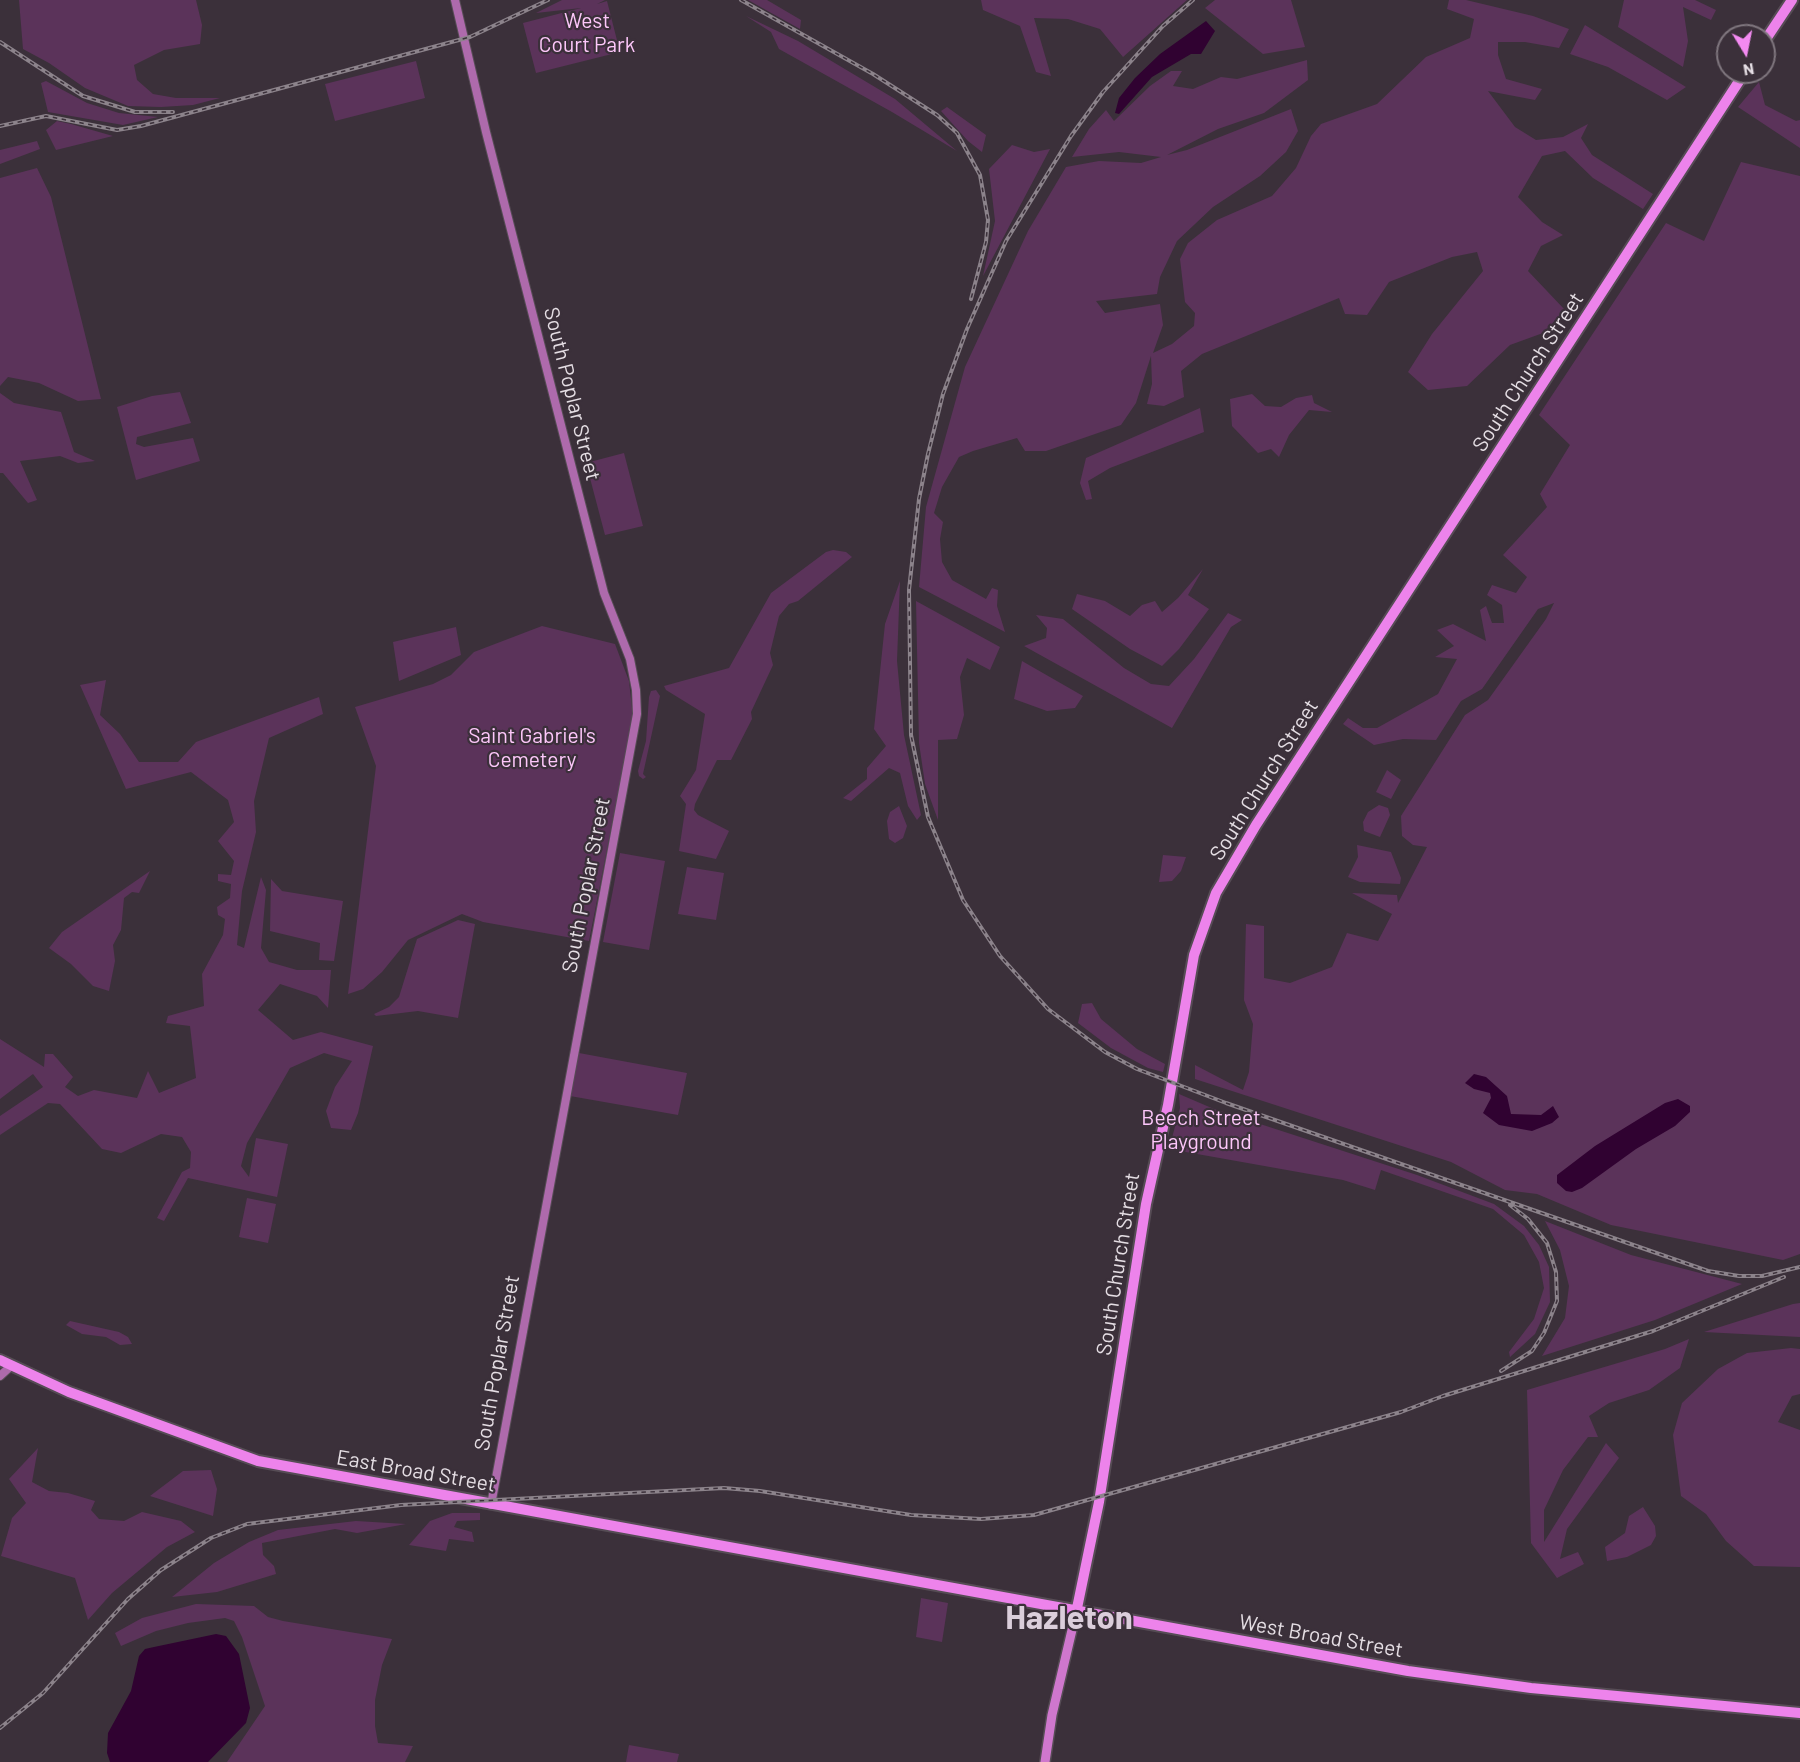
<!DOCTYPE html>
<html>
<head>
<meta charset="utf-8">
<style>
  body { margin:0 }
  #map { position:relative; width:1800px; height:1762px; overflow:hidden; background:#3b303a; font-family:Barlow,sans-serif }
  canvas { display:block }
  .north { position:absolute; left:1716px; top:24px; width:60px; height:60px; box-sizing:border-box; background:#3b303a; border:2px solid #7f767e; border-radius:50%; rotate:170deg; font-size:16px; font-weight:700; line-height:24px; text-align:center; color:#e5dee4 }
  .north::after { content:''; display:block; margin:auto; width:21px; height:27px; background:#f38af1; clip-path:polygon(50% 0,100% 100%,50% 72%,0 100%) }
</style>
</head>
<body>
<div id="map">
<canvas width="1800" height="1762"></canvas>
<div class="north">N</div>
</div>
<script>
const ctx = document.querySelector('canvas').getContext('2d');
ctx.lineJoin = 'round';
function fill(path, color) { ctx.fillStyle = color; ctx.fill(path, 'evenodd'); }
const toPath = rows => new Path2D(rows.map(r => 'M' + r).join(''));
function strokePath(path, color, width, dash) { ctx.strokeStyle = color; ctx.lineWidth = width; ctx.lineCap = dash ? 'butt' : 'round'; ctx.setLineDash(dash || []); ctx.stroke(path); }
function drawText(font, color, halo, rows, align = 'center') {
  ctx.font = font + ' Barlow,sans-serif'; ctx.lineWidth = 4.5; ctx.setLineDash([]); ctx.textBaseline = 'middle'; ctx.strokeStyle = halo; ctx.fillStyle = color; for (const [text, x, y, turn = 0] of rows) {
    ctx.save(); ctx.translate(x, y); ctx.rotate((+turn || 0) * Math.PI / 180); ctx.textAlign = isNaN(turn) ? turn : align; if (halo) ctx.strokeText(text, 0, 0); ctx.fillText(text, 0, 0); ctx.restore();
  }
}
const green = toPath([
  [19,0,196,0,202,25,200,44,164,50,134,65,137,80,153,94,176,98,220,98,193,105,161,107,128,106,85,88,49,63,23,49],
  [562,0,605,0,597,4,607,1,620,52,536,73,523,23,581,8,536,13],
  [748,0,767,0,801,20,800,29],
  [981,0,1187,0,1123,57,1100,29,1068,19,1034,18,1051,76,1036,72,1020,26,983,10],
  [1215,0,1291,0,1305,47,1263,54,1205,8],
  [1449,0,1466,0,1533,16,1569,29,1559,48,1525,42,1498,42,1498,55,1506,79,1542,89,1535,100,1488,91,1515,127,1536,140,1563,137,1588,124,1581,138,1592,155,1653,194,1643,209,1593,178,1565,151,1542,156,1518,197,1542,222,1563,235,1541,246,1528,271,1565,310,1543,333,1510,345,1467,386,1428,390,1408,372,1432,334,1483,271,1477,252,1452,257,1389,282,1367,315,1345,314,1339,298,1202,354,1181,371,1184,397,1164,406,1147,404,1152,384,1151,356,1136,403,1121,425,1046,451,1025,451,1017,438,973,451,959,457,942,487,934,513,943,522,940,539,942,562,952,580,986,599,992,588,998,590,997,606,1005,632,919,587,926,507,965,367,1028,231,1066,167,1099,161,1141,163,1161,157,1119,152,1072,157,1089,129,1106,110,1114,121,1150,86,1171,71,1182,71,1173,86,1193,89,1221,77,1237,79,1307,60,1308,80,1264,113,1218,129,1167,155,1187,150,1291,109,1298,131,1286,152,1260,176,1213,207,1177,241,1160,277,1157,294,1096,301,1105,313,1160,304,1163,325,1153,353,1172,344,1194,326,1195,313,1185,302,1180,259,1188,243,1217,220,1272,196,1296,168,1311,136,1321,124,1377,104,1426,57,1470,38,1474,19,1447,9],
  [1624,0,1695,0,1716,10,1711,20,1683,7,1688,41,1683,67,1618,27],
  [746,16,798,41,895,99,957,151,892,112,779,49,771,32],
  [1585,25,1686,87,1667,100,1608,67,1570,54],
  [416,61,425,98,335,121,325,84],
  [46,81,87,103,119,113,158,117,123,125,48,112,41,83],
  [1759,82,1765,105,1796,121,1800,120,1800,148,1738,107],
  [947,107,986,135,982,152,968,141,941,111],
  [57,121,71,124,113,136,56,150,46,130],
  [37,141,40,149,0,164,0,150],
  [1012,145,1034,152,1050,149,983,276,995,221,989,169],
  [1741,162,1800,176,1800,1254,1783,1260,1611,1225,1537,1194,1505,1190,1451,1162,1195,1079,1195,1065,1243,1090,1249,1072,1253,1024,1244,1000,1246,924,1264,926,1264,978,1290,983,1332,967,1347,933,1378,941,1392,914,1352,893,1397,895,1398,903,1427,847,1413,845,1402,836,1401,816,1465,715,1488,700,1546,619,1554,603,1538,609,1482,689,1461,701,1436,740,1403,739,1374,745,1343,724,1348,718,1363,728,1377,728,1438,694,1457,659,1435,657,1454,646,1437,630,1453,624,1486,641,1480,610,1486,606,1492,623,1504,623,1502,605,1487,595,1492,585,1516,593,1527,577,1503,555,1547,507,1540,494,1570,445,1539,415,1666,223,1704,241],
  [37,168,51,197,101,399,78,401,39,383,8,377,0,386,0,178],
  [180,392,191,423,137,437,136,444,144,447,193,438,200,461,136,480,117,407,152,396],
  [0,393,14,403,61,412,74,452,95,461,78,463,60,456,20,461,37,500,28,503,3,473,0,473],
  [1252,394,1265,406,1281,407,1296,398,1312,395,1314,403,1332,412,1309,410,1289,435,1279,457,1271,449,1258,453,1232,426,1230,399],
  [1200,408,1204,432,1110,468,1088,481,1092,499,1086,500,1080,483,1086,458],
  [624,453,643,526,605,535,586,463],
  [833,550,846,552,852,557,798,601,789,604,779,616,770,653,773,665,751,712,752,719,731,760,717,760,695,804,694,810,698,815,729,831,716,859,679,851,686,804,680,796,696,770,705,714,666,690,664,686,729,668,771,593,826,552],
  [1203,569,1188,595,1209,609,1179,649,1162,666,1130,649,1072,609,1077,594,1105,601,1130,616,1142,605,1155,601,1162,612,1178,598],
  [900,581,897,661,904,735,921,815,917,820,908,806,900,773,889,768,851,801,843,798,867,779,867,768,886,746,874,729,885,624],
  [916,601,1000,647,990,670,967,658,960,677,964,715,957,739,938,740,938,820,925,784,919,743],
  [1228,613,1242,620,1231,627,1172,728,1024,646,1046,638,1047,628,1036,615,1063,619,1124,668,1151,684,1169,686,1194,659],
  [542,626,615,644,629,681,633,717,589,941,483,922,462,914,408,940,382,972,363,989,348,994,376,766,355,707,433,684,451,675,474,652],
  [456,627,461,655,399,681,393,642],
  [1022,661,1083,696,1075,708,1047,711,1014,699],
  [106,680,100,715,120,734,139,762,178,762,196,742,319,697,323,714,269,738,254,801,256,832,242,891,237,945,244,948,261,877,266,890,261,948,269,962,297,970,331,970,328,1008,317,996,280,984,258,1010,293,1040,321,1032,373,1046,358,1113,351,1130,331,1128,326,1111,335,1087,352,1061,324,1053,290,1068,247,1143,241,1166,249,1177,256,1138,288,1144,277,1197,188,1178,164,1221,157,1218,182,1172,190,1168,191,1152,182,1137,161,1134,121,1153,102,1149,60,1104,48,1103,0,1135,0,1116,43,1087,33,1074,0,1099,0,1039,44,1067,45,1054,53,1054,73,1077,65,1087,78,1096,94,1090,137,1098,148,1071,159,1093,196,1078,190,1026,166,1023,168,1016,204,1006,202,974,223,935,225,919,218,915,217,907,230,898,231,884,218,881,218,874,231,875,234,861,218,841,234,822,228,800,191,772,126,789,80,685],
  [656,690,660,696,643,774,646,777,643,779,639,776,638,771,646,741,649,697,651,691],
  [1387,770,1401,780,1391,799,1376,792],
  [1379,805,1388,808,1390,815,1380,837,1364,831,1363,822,1368,812],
  [899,806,907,826,903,838,895,843,889,839,887,821,890,812],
  [1357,845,1391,852,1401,878,1400,884,1360,882,1348,877,1358,857],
  [620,853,665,861,649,950,603,942],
  [1163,855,1186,857,1181,871,1172,881,1159,882],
  [687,867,724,873,716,920,678,914],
  [150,871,139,893,132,892,124,898,121,930,113,945,115,961,109,991,93,986,71,964,49,948,62,932],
  [271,879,282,891,343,901,334,961,319,960,320,943,270,931],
  [458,920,475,924,458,1018,418,1011,376,1016,374,1014,389,1007,399,997,417,939],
  [1092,1003,1101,1019,1137,1049,1165,1064,1163,1072,1148,1068,1111,1048,1078,1023,1082,1004],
  [579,1053,687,1073,678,1115,570,1096],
  [1179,1094,1214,1109,1417,1175,1494,1204,1524,1226,1539,1245,1549,1267,1550,1302,1535,1334,1510,1357,1509,1352,1534,1319,1544,1288,1539,1262,1524,1235,1493,1209,1381,1170,1375,1190,1343,1180,1169,1149,1180,1108],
  [247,1198,276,1204,268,1243,239,1237],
  [1545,1221,1631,1255,1742,1284,1655,1320,1542,1356,1565,1318,1569,1286,1560,1250],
  [1800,1303,1800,1337,1704,1332,1793,1304],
  [70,1321,119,1332,128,1337,132,1344,120,1345,106,1337,82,1334,66,1325],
  [1689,1339,1680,1368,1649,1390,1609,1403,1589,1416,1598,1437,1588,1437,1563,1470,1544,1510,1544,1542,1606,1443,1619,1458,1567,1529,1560,1559,1578,1552,1584,1564,1557,1578,1531,1543,1527,1390,1665,1349],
  [1791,1348,1800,1349,1800,1394,1792,1396,1778,1422,1800,1430,1800,1567,1754,1566,1726,1541,1706,1514,1681,1496,1673,1435,1682,1403,1718,1369,1747,1353],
  [38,1448,32,1482,49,1491,68,1493,95,1501,91,1510,99,1519,124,1521,142,1512,181,1521,195,1532,167,1547,112,1593,88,1620,75,1578,1,1556,12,1518,26,1503,9,1479],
  [211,1470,217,1489,213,1516,150,1496,183,1471],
  [1643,1507,1655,1526,1656,1536,1651,1545,1627,1557,1607,1561,1605,1547,1625,1533,1629,1516],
  [452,1513,480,1513,480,1520,457,1521,454,1527,472,1532,474,1542,449,1539,446,1551,409,1545,430,1521],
  [356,1521,406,1524,357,1533,335,1529,262,1543,263,1555,274,1566,276,1574,217,1592,172,1597,214,1563,249,1542,278,1530],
  [921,1598,948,1603,942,1642,916,1637],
  [196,1604,254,1606,268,1617,283,1621,392,1639,382,1665,375,1700,375,1726,378,1743,413,1746,405,1762,227,1762,265,1706,242,1637,234,1621,225,1618,188,1623,156,1631,121,1646,115,1633,142,1618],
  [629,1745,679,1754,677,1762,626,1762]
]);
const water = toPath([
  [1206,21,1215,31,1201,54,1191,54,1152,77,1119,114,1115,113,1119,98,1135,78,1160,54],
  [1474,1074,1486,1077,1507,1096,1511,1114,1541,1115,1553,1106,1559,1117,1552,1123,1532,1131,1499,1125,1483,1113,1491,1098,1490,1093,1474,1089,1465,1083],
  [1678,1099,1690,1106,1690,1112,1675,1126,1636,1149,1582,1188,1572,1192,1566,1191,1557,1183,1557,1175,1595,1146,1665,1103],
  [216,1634,226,1636,239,1654,250,1708,246,1723,208,1762,110,1762,107,1753,108,1733,131,1691,139,1656,145,1649,154,1647]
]);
const secondary = toPath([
  [455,0,486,132,604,593,630,659,636,690,637,714,491,1505],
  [0,1376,11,1366]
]);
const primary = toPath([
  [1045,1762,1052,1715,1076,1613]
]);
const highway = toPath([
  [1764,42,1792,0],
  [0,1360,69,1392,258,1461,1408,1671,1531,1688,1800,1713],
  [1076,1613,1099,1502,1146,1204,1168,1105,1194,955,1216,893,1256,825,1745,72]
]);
const rail = toPath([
  [741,0,873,74,937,115,957,133,980,175,988,220,986,242,971,299],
  [1193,0,1163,26,1103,92,1071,136,1006,241,967,329,943,394,928,454,919,499,909,590,911,735,928,817,963,900,1000,956,1048,1009,1105,1052,1137,1069,1226,1103,1708,1271,1739,1276,1762,1276,1800,1267],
  [0,42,83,96,135,112,173,112],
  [0,126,46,116,117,130,141,126,470,37,548,0],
  [1501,1371,1532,1351,1544,1333,1557,1301,1556,1272,1547,1243,1528,1219,1510,1205],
  [0,1728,43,1693,128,1599,161,1570,211,1538,247,1524,401,1505,724,1488,760,1491,911,1515,981,1519,1034,1515,1401,1412,1443,1396,1653,1331,1784,1277]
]);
const parkNames = [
  ["West",587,21],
  ["Court Park",587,45],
  ["Saint Gabriel's",532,736],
  ["Cemetery",532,760],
  ["Beech Street",1201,1118],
  ["Playground",1201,1142]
];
const streetNames = [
  ["South Church Street",1528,372,-57],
  ["South Poplar Street",572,394,76],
  ["South Church Street",1264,780,-58],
  ["South Poplar Street",586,885,-79],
  ["South Church Street",1118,1264,-81],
  ["South Poplar Street",497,1363,-80],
  ["East Broad Street",416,1471,10],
  ["West Broad Street",1321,1636,10]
];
const townNames = [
  ["Hazleton",1069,1618]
];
fill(green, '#5b335a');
fill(water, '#300231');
strokePath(secondary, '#564c55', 10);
strokePath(primary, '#564c55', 12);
strokePath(highway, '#564c55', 14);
strokePath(secondary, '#ae6aac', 8);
strokePath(primary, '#cf77cd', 9);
strokePath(highway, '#ed83eb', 10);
strokePath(rail, '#8c838b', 4);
strokePath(rail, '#3b303a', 1.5, [4.5]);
drawText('21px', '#fdc7fa', '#3b303a', parkNames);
drawText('21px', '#e5dee4', '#3b303a', streetNames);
drawText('bold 33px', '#dbcedb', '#3b303a', townNames);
</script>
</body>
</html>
